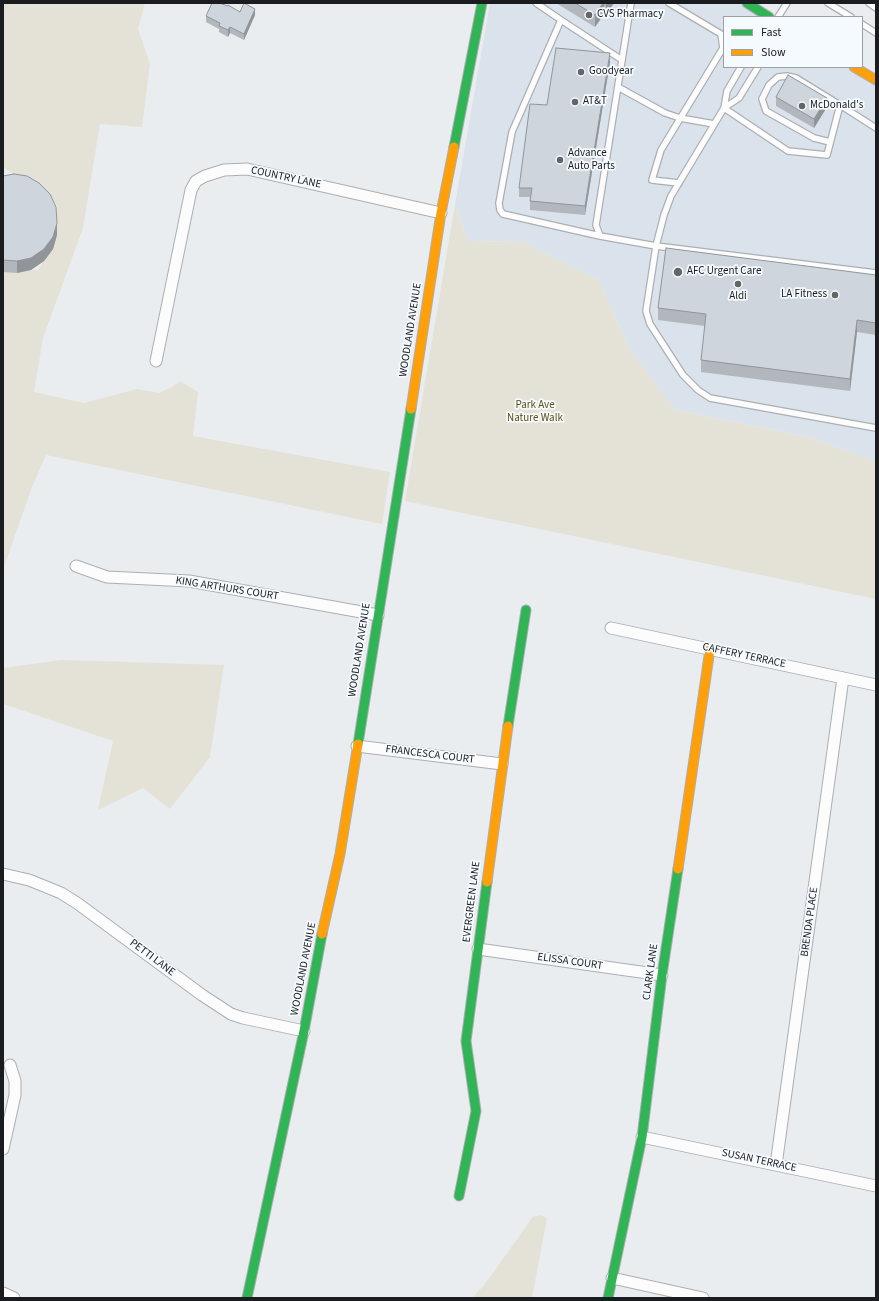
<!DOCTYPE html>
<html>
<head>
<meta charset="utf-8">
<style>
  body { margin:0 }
  #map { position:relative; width:879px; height:1301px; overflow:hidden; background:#eaedf0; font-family:"Source Sans 3",sans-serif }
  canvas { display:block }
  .frame { position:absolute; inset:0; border:4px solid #1a1c1f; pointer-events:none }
  .legend { position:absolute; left:723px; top:16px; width:140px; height:52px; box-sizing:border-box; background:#f5fafe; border:1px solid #9da1a5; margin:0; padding:5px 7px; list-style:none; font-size:12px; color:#1a1c1f }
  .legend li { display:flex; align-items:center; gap:8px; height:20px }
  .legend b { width:20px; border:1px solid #9da1a5 }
</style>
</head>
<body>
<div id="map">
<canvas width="879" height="1301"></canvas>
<div class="frame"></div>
<ul class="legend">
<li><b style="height:5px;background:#30b455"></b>Fast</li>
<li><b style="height:5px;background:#ff9f0a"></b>Slow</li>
</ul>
</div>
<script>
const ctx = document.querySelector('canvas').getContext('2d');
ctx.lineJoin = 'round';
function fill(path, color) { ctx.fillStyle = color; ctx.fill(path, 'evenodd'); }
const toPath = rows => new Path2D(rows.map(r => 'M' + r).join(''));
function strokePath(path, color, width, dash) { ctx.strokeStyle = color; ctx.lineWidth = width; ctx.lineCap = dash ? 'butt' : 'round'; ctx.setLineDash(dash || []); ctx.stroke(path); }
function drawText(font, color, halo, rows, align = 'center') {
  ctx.font = font + ' "Source Sans 3",sans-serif'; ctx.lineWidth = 3.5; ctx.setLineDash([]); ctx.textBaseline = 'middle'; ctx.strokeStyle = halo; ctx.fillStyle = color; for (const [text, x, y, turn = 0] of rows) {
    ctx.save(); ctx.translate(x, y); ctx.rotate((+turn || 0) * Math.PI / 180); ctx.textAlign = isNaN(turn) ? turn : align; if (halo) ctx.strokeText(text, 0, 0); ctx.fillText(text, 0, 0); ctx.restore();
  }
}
const built = toPath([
  [490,3,747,3,769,17,724,17,724,67,854,67,876,80,876,462,812,438,675,410,628,347,599,280,522,242,468,241,455,204]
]);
const green = toPath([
  [3,3,145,3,138,29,150,64,142,127,100,124,83,228,43,338,34,392,84,403,137,389,159,393,172,387,180,381,198,392,193,436,390,472,382,524,46,455,32,487,3,570,3,271,38,270,57,236,57,205,3,167],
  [455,204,468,241,522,242,599,280,628,347,675,410,812,438,876,462,876,599,405,501],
  [61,660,224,665,210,757,170,809,143,788,98,810,113,741,3,704,3,668],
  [540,1215,547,1218,532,1298,472,1298,484,1285,523,1231,532,1217]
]);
const lane = toPath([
  [536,3,561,20,512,132,499,203,500,210,503,214,600,236],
  [631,3,596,225,600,236,656,246,646,311,650,324,683,375,698,390,710,398,876,428],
  [669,3,721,34,723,48,661,150,652,180,679,183],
  [828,3,851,17],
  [869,3,876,8],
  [778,17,787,3],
  [561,20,622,60],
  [862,24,876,33],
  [741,67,727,91,724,108,671,196,664,215,656,246,876,273],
  [618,87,665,113,680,118,714,124],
  [724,108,788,151,827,155,840,105,876,128],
  [724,108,739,98,758,67],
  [830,142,814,138,766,111,762,99,769,85,778,77,787,76,796,78,840,105]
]);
const street = toPath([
  [156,361,191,190,196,181,205,176,224,170,247,169,441,213],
  [76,566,107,577,189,581,378,615],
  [611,628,876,685],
  [357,746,502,764],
  [3,874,29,880,44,886,61,893,77,903,202,995,231,1014,243,1018,304,1031],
  [478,949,662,975],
  [642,1137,876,1186],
  [3,1149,15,1095,15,1081,10,1065],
  [776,1165,843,678],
  [612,1278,703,1298],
  [3,1293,14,1298]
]);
const fast = toPath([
  [747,3,769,17],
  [454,147,482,3],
  [508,726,526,610],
  [358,744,411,409],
  [459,1196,476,1111,466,1041,487,882],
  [247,1298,304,1031,322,934],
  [608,1298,642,1137,662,975,678,869]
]);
const slow = toPath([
  [854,67,876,80],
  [411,409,441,213,454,147],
  [678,869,710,649],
  [487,882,508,726],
  [322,934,340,854,358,744]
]);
const wall = toPath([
  [556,3,614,3,606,15,604,14,595,27],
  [240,12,255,15,244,40,230,33,228,37,219,32,219,29,206,22,206,16],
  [610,62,585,215,530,210,530,197,519,197,519,188,547,105],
  [776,97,827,107,814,128,776,106],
  [3,176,57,235,53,249,44,261,31,270,17,273,3,272],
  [876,275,876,335,857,332,850,391,701,372,701,360,705,326,658,320,658,308]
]);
const shadedWall = toPath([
  [603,3,604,3,604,14,595,27,595,15],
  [606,3,614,3,606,15],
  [255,9,255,15,244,40,244,34],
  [230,27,230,33,228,37,228,30],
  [610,53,610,62,585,215,585,206],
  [827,98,827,107,814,128,814,119],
  [57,223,57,235,53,249,44,261,31,270,17,273,17,261],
  [857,320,857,332,850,391,850,379]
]);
const building = toPath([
  [212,3,219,3,228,6,228,5,240,12,244,3,255,9,244,34,230,27,228,30,219,26,220,23,206,16,212,3],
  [575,3,603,3,595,15,575,3],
  [556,48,610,53,585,206,530,201,532,188,519,188,530,104,547,105,556,48],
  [788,75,827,98,814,119,776,97,788,75],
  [14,174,27,176,39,183,50,194,56,207,57,223,53,237,44,249,31,258,17,261,3,260,3,176,14,174],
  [666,248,876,275,876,323,857,320,850,379,701,360,706,314,658,308,666,248]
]);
const markers = [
  [589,15,4,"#636568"],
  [581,72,4,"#636568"],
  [575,102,4,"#636568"],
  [802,106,4,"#636568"],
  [560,160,4,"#636568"],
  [678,272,5,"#636568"],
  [738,284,4,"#636568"],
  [835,295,4,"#636568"]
];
const poiNames = [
  ["CVS Pharmacy",597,15],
  ["Goodyear",589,72],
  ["AT&T",583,102],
  ["McDonald's",810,106],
  ["Advance",568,154],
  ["Auto Parts",568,167],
  ["AFC Urgent Care",687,272],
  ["LA Fitness",827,295,"right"],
  ["Aldi",738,297,"center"]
];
const streetNames = [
  ["COUNTRY LANE",286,178,12],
  ["WOODLAND AVENUE",411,330,-81],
  ["KING ARTHURS COURT",227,589,9],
  ["WOODLAND AVENUE",360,650,-81],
  ["CAFFERY TERRACE",744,656,12],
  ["FRANCESCA COURT",430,755,7],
  ["EVERGREEN LANE",472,902,-83],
  ["BRENDA PLACE",810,922,-82],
  ["PETTI LANE",152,958,37],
  ["ELISSA COURT",570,962,8],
  ["WOODLAND AVENUE",304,969,-79],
  ["CLARK LANE",651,972,-82],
  ["SUSAN TERRACE",759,1161,12]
];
const parkNames = [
  ["Park Ave",535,406],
  ["Nature Walk",535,419]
];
fill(built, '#dae3eb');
fill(green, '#e4e2d6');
strokePath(lane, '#acafb2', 8);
strokePath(street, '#acafb2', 13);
strokePath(fast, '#acafb2', 11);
strokePath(slow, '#acafb2', 11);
strokePath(lane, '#fcfcfd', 5.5);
strokePath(street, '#fcfcfd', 11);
strokePath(fast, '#30b455', 9);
strokePath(slow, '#ff9f0a', 9);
fill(wall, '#b2b7bd');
fill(shadedWall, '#91959a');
fill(building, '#cfd5dc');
strokePath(building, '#91959a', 1);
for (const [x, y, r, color] of markers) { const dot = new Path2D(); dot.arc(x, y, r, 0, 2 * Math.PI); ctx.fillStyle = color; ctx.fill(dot); strokePath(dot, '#f5fafe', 1.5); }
drawText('11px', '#1a1c1f', '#f5fafe', poiNames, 'left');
drawText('11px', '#1a1c1f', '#f5fafe', streetNames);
drawText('11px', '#605012', '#f5fafe', parkNames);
</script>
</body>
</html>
